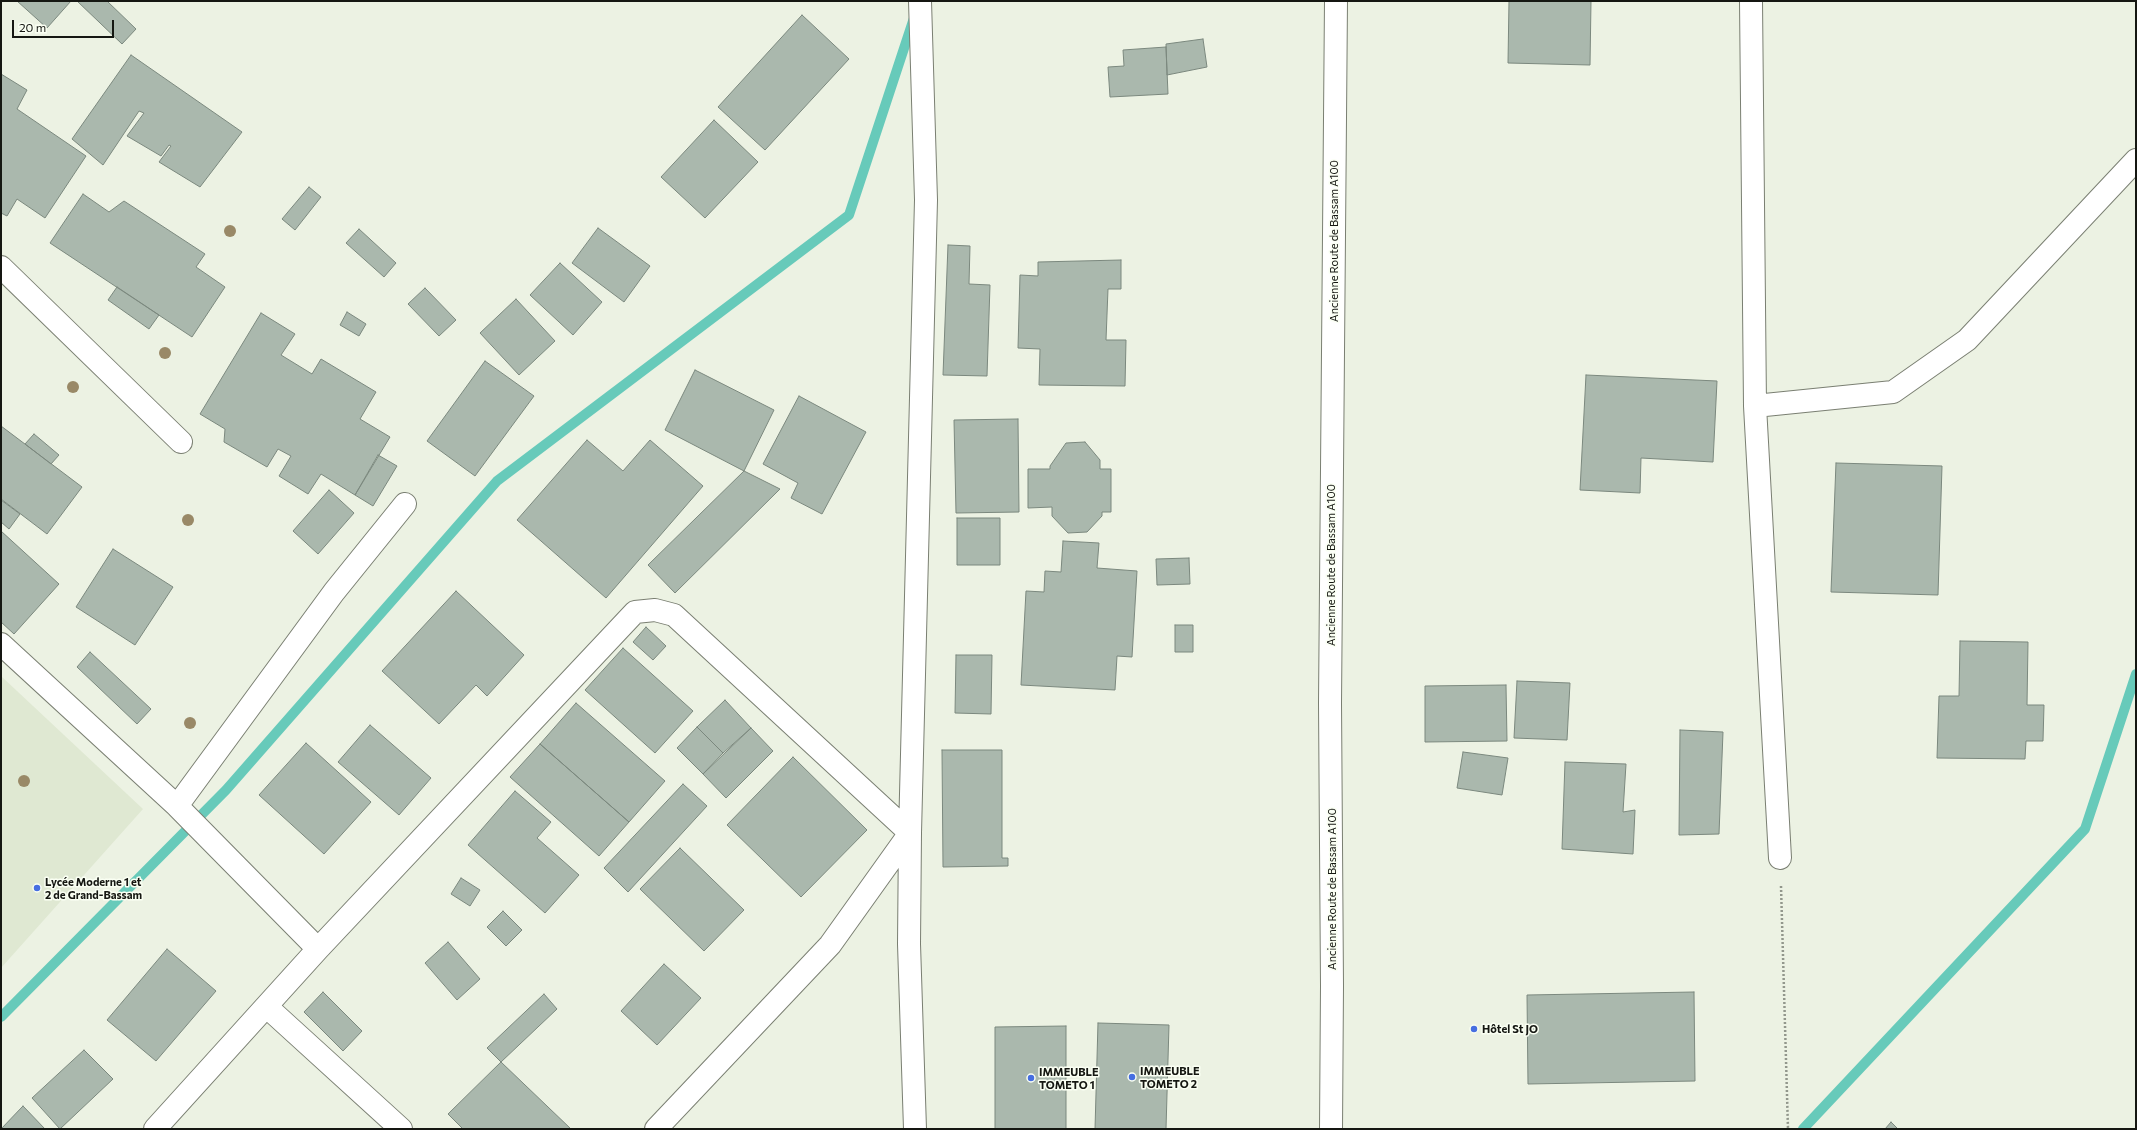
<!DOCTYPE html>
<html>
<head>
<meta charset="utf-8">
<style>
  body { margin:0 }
  #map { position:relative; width:2137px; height:1130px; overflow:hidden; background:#ecf2e3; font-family:Commissioner,sans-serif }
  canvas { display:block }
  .frame { position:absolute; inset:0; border:2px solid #151712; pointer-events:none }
  .scale { position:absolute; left:12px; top:20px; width:102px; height:18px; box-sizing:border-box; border:2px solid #151712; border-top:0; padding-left:5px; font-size:12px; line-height:14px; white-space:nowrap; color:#151712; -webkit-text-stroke:3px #fafff3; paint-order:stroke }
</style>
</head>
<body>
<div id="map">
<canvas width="2137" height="1130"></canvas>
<div class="frame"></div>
<div class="scale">20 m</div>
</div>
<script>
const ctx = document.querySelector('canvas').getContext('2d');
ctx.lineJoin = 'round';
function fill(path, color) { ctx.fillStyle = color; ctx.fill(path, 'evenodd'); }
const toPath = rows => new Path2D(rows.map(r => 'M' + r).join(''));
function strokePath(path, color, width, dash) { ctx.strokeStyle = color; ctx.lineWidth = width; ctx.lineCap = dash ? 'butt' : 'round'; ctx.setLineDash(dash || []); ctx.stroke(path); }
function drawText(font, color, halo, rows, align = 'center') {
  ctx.font = font + ' Commissioner,sans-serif'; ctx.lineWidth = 3; ctx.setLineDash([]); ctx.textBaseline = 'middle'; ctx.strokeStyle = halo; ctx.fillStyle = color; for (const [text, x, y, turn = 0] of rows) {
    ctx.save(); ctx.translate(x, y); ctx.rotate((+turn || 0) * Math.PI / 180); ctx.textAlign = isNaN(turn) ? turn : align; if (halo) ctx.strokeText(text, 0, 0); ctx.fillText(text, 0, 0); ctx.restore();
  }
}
const built = toPath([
  [1,676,143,809,1,968]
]);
const stream = toPath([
  [1,1017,226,790,497,481,849,215,914,18],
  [1803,1129,2085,829,2136,674]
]);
const building = toPath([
  [17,1,71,1,47,28,17,1],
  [77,1,107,1,136,29,122,44,77,1],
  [1509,1,1591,1,1590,65,1508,63,1509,1],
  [802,15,849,59,765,150,718,107,802,15],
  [1203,39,1207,67,1167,75,1166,44,1203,39],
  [1166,47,1168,94,1110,97,1108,67,1124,66,1123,50,1166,47],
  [131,55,242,132,200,187,159,162,171,146,169,145,161,156,127,136,144,113,139,111,103,165,72,139,131,55],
  [1,74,27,90,17,109,86,156,45,218,17,199,7,216,1,213,1,74],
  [714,120,758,162,705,218,661,177,714,120],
  [309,187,321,197,295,230,282,219,309,187],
  [83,194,109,212,124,201,205,254,196,267,225,287,192,337,50,243,83,194],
  [598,228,650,266,624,302,572,263,598,228],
  [359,229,396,263,384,277,346,243,359,229],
  [948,245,970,246,969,284,990,285,987,376,943,375,948,245],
  [1121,260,1121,289,1108,289,1106,340,1126,340,1125,386,1039,385,1040,349,1018,348,1020,275,1038,276,1038,262,1121,260],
  [560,263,602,302,573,335,530,295,560,263],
  [117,287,159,315,149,329,108,300,117,287],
  [425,288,456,320,439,336,408,304,425,288],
  [516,299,555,341,519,375,480,333,516,299],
  [347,312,366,324,359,336,340,325,347,312],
  [261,313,295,334,281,355,312,374,321,359,376,392,360,419,390,437,355,495,321,474,308,494,279,476,291,456,278,449,267,467,224,442,225,429,200,414,261,313],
  [485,361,534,396,475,476,427,441,485,361],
  [695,370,774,410,744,471,665,430,695,370],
  [1586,375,1717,381,1713,462,1641,458,1640,493,1580,490,1586,375],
  [799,396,866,432,822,514,791,498,798,483,763,464,799,396],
  [1018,419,1019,512,956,513,954,420,1018,419],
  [1,426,82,487,47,534,1,499,1,426],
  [34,434,59,455,51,464,25,444,34,434],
  [587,440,623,471,650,440,703,486,606,598,517,520,587,440],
  [1085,442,1100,460,1100,469,1111,469,1111,512,1102,512,1102,516,1087,532,1068,533,1052,516,1052,507,1028,508,1028,469,1050,469,1050,466,1066,443,1085,442],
  [378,455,397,466,373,506,355,495,378,455],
  [1836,463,1942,466,1938,595,1831,592,1836,463],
  [744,471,780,489,675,593,648,565,744,471],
  [329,490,354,513,318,554,293,531,329,490],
  [1,500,20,514,9,529,1,522,1,500],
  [957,518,1000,518,1000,565,957,565,957,518],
  [1,531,59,584,14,634,1,622,1,531],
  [1063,541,1099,543,1097,568,1137,571,1132,657,1117,656,1115,690,1021,685,1026,591,1044,592,1045,571,1061,572,1063,541],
  [113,549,173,587,135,645,76,607,113,549],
  [1189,558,1190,584,1157,585,1156,559,1189,558],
  [456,591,524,655,487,696,476,685,439,724,382,671,456,591],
  [1175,625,1193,625,1193,652,1175,652,1175,625],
  [646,627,666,646,653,660,633,642,646,627],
  [1960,641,2028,642,2027,705,2044,705,2043,741,2026,741,2025,759,1937,758,1939,696,1959,696,1960,641],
  [623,648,693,711,655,753,585,690,623,648],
  [90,652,151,709,137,724,77,667,90,652],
  [956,655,992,655,991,714,955,713,956,655],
  [1517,681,1570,683,1567,740,1514,738,1517,681],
  [1506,685,1507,741,1425,742,1425,686,1506,685],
  [725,700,751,728,723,753,697,727,725,700],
  [576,703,665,781,629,822,540,744,576,703],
  [370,725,431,778,399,815,338,762,370,725],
  [697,727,723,753,703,774,677,748,697,727],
  [751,728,773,751,726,798,703,774,751,728],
  [1680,730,1723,732,1719,834,1679,835,1680,730],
  [306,743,371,802,324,854,259,795,306,743],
  [540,744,629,822,599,856,510,777,540,744],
  [942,750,1002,750,1002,858,1008,858,1008,866,943,867,942,750],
  [1463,752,1508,758,1502,795,1457,788,1463,752],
  [793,757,867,830,801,897,727,825,793,757],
  [1565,762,1626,764,1623,812,1635,810,1633,854,1562,849,1565,762],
  [683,784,707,806,628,892,604,868,683,784],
  [515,791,551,822,537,838,579,875,545,913,468,845,515,791],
  [680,848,744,910,704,951,640,889,680,848],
  [461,878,480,890,470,906,451,894,461,878],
  [503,911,522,930,506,946,487,927,503,911],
  [448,942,480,979,457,1000,425,963,448,942],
  [167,949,216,991,156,1061,107,1020,167,949],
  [664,964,701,998,657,1045,621,1011,664,964],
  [323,992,362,1031,343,1051,304,1012,323,992],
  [1694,992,1695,1081,1528,1084,1527,995,1694,992],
  [544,994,557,1009,501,1062,487,1048,544,994],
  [1098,1023,1169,1025,1166,1129,1095,1129,1098,1023],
  [1066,1026,1066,1129,995,1129,995,1027,1066,1026],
  [84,1050,113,1079,60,1129,32,1098,84,1050],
  [501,1062,571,1129,463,1129,448,1114,501,1062],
  [23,1106,45,1129,1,1129,23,1106],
  [1891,1122,1898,1129,1885,1129,1891,1122]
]);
const path = toPath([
  [1781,886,1788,1129]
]);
const minor = toPath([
  [1751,1,1755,406,1780,858],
  [1,267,181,442],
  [1755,406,1893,392,1967,340,2136,160],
  [1,644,177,806,318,949],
  [177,806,334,592,405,504],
  [267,1007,401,1129],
  [155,1129,318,949,635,612,655,610,674,615,910,833,830,945,656,1129],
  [915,1129,909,944,910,833,926,200,920,1]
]);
const secondary = toPath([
  [1331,1129,1332,986,1330,703,1336,1]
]);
const trees = [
  [230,231],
  [165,353],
  [73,387],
  [188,520],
  [190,723],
  [24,781]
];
const markers = [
  [37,888,4,"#466ee1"],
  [1474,1029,4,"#466ee1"],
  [1132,1077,4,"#466ee1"],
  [1031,1078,4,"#466ee1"]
];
const streetNames = [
  ["Ancienne Route de Bassam A100",1334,241,-90],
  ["Ancienne Route de Bassam A100",1331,565,-90],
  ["Ancienne Route de Bassam A100",1332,889,-90]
];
const poiNames = [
  ["Lycée Moderne 1 et",45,882],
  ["2 de Grand-Bassam",45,895],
  ["Hôtel St JO",1482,1029],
  ["IMMEUBLE",1140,1071],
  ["TOMETO 2",1140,1084],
  ["IMMEUBLE",1039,1072],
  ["TOMETO 1",1039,1085]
];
fill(built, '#dfe8d2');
strokePath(stream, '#67caba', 10);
fill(building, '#aab8ad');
strokePath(building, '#7b887e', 1);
strokePath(minor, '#7a7f72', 24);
strokePath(secondary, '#7a7f72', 24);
strokePath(path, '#92978c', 2.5, [2, 2]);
strokePath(minor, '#fff', 22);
strokePath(secondary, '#fff', 22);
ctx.fillStyle = '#998967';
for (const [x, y] of trees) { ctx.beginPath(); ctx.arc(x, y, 6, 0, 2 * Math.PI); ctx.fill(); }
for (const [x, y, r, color] of markers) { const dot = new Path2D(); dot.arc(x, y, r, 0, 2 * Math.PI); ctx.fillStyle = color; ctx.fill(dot); strokePath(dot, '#fafff3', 1.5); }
drawText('11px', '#151712', '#fafff3', streetNames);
drawText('bold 11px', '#151712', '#fafff3', poiNames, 'left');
</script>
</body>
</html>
